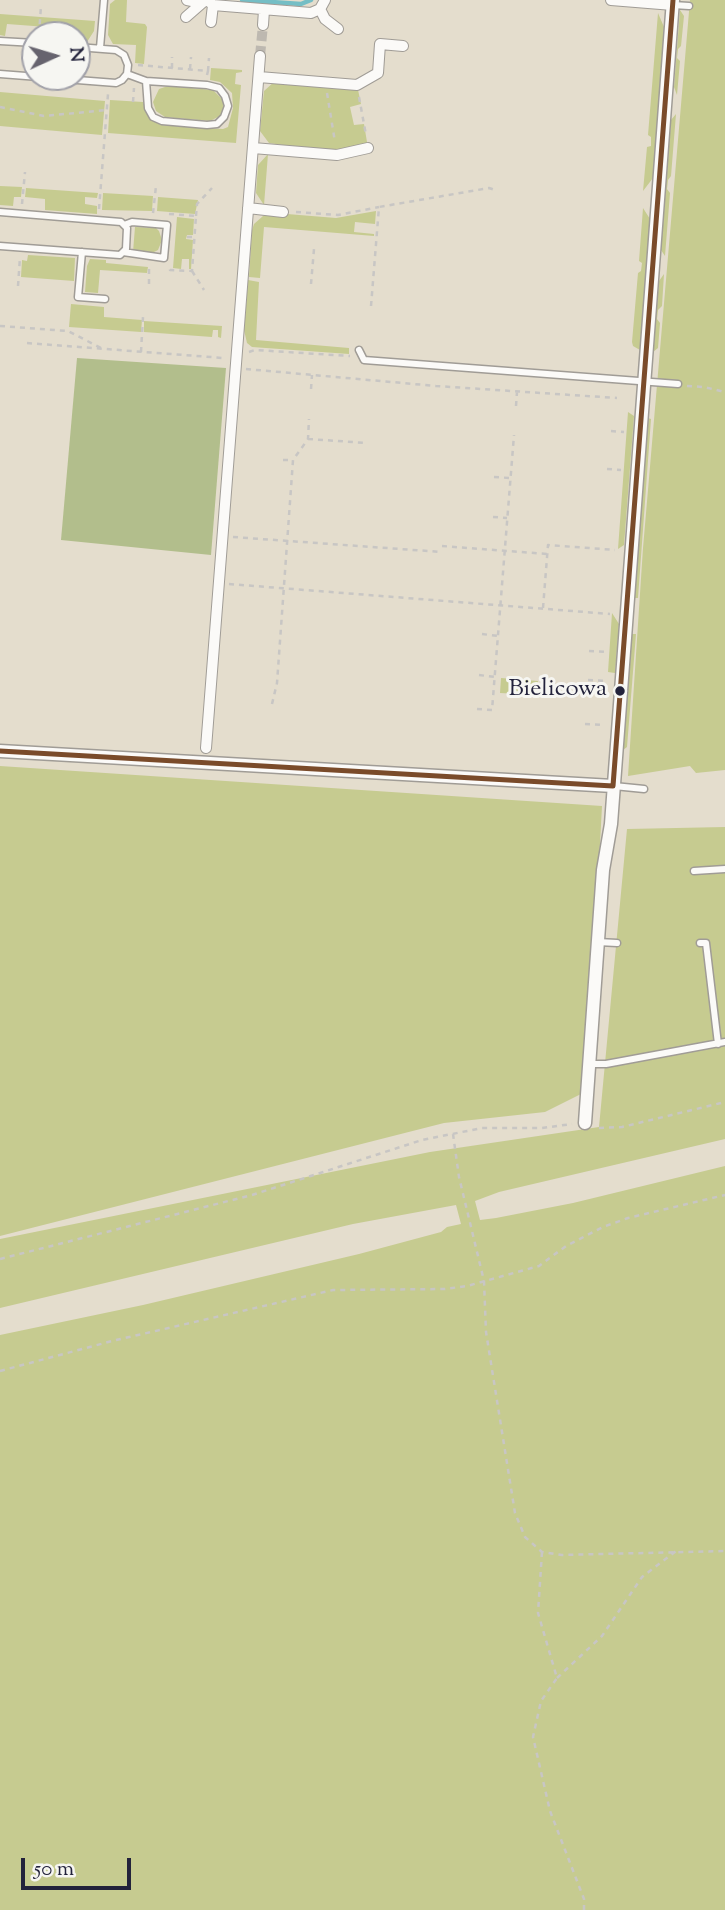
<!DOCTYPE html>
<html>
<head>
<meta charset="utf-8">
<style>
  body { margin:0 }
  #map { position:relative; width:725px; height:1910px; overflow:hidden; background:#e4ddcd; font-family:"Sorts Mill Goudy",serif }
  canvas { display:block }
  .north { position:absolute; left:21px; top:21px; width:70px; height:70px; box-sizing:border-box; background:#f6f6f2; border:2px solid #a1a1a9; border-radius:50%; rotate:86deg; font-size:19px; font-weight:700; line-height:28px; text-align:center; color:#22223b }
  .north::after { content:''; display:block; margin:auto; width:24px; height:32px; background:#66636e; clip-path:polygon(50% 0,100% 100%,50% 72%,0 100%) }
  .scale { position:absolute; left:21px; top:1858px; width:110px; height:32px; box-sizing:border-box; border:4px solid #22223b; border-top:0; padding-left:9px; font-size:21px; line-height:24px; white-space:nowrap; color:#22223b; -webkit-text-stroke:5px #f6f6f2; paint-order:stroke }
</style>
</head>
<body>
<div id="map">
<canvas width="725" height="1910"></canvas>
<div class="north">N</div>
<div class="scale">50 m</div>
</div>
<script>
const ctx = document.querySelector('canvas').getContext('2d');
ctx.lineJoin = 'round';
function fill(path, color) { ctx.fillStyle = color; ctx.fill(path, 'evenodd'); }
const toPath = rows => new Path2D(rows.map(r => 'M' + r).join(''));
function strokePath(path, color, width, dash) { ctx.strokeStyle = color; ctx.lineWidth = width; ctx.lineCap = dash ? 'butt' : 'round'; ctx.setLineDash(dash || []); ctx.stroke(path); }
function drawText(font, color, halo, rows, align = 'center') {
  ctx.font = font + ' "Sorts Mill Goudy",serif'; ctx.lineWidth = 6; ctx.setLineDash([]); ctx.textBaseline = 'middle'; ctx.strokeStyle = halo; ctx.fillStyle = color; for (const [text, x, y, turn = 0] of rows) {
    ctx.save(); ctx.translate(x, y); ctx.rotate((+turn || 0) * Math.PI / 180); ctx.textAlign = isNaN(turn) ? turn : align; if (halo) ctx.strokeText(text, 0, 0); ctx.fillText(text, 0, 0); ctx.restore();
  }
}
const green = toPath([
  [115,0,127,0,126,22,145,24,147,27,144,64,135,63,136,45,113,44,108,35,110,4],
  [690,0,725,0,725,770,696,773,690,766,628,776,643,548],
  [680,10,684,16,681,46,678,49,677,58,680,61,677,95,674,87],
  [658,13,664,27,653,178,643,191,647,147,651,146,651,137,648,135],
  [0,14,95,21,94,31,87,42,77,41,77,35,47,35,47,27,7,24,5,36,0,35],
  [211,68,242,70,242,72,236,73,235,84,241,85,236,143,108,133,110,100,143,102,150,119,161,125,223,129,228,127,233,108,232,93,220,82,210,80],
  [275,81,357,85,361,104,350,107,354,125,364,124,368,148,337,155,290,151,290,146,269,143,260,131,264,91],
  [168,86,213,90,224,101,223,111,220,116,210,121,165,117,156,111,153,102,159,89],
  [0,92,105,101,102,135,0,126],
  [676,114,671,176,668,180,667,189,670,193,665,256,661,250,671,120],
  [268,154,264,205,256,193,258,165],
  [0,186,22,187,21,197,14,197,13,206,0,205],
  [26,188,98,193,97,198,85,197,85,204,97,206,97,214,45,210,45,199,25,197],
  [103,193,153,196,152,211,102,210],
  [158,197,198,200,195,214,157,211],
  [643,208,650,219,640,350,633,346,632,342,638,273,641,271,642,263,639,261],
  [376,211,375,224,355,222,354,232,374,234,374,236,264,227,260,278,249,277,252,230,254,224,263,216,286,216,287,214,336,218],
  [177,217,194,219,193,235,187,235,186,239,193,240,191,269,189,269,189,259,182,259,181,269,173,268],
  [135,227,156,228,159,231,162,240,158,250,152,253,133,252],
  [28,255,75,258,74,281,21,277,22,260,27,261],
  [90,259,106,260,106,263,148,267,147,273,100,270,98,293,85,292,87,266],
  [664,274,662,306,658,310,657,319,660,323,658,348,653,352,659,281],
  [248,280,259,282,256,340,349,348,349,354,252,347,247,343,244,330],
  [71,304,104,307,104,317,142,320,141,332,69,327],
  [144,321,222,326,221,338,218,337,218,330,213,330,212,337,144,332],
  [628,412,634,416,624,545,618,549],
  [648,418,651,419,638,598,634,598],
  [612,613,619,624,615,673,608,672],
  [632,634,636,634,627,747,623,750],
  [501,678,538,681,537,695,500,693],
  [0,766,602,806,587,1091,545,1112,444,1123,0,1236],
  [725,827,725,1139,499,1192,475,1201,480,1220,496,1218,573,1203,725,1166,725,1910,0,1910,0,1335,143,1305,359,1254,441,1232,447,1227,461,1224,456,1205,353,1224,0,1308,0,1239,430,1152,599,1127,627,829]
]);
const forest = toPath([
  [77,358,226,368,211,555,61,540]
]);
const stream = toPath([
  [242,0,301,4,311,0]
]);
const pedestrianTunnel = toPath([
  [260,56,263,25]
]);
const path = toPath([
  [39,34,41,6],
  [138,65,208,71,207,75],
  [172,68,172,57],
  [190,69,191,57],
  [208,71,209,58],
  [327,93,335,142],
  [359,97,366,135],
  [133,102,134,88],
  [0,107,44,116,107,110],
  [22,204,25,172],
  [99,209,108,94],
  [296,212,338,215,379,207],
  [153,213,156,186],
  [169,214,196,216,192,271,170,270,169,267],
  [196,216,197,204,212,188],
  [187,237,195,237],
  [192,271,204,290],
  [149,284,149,265],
  [311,284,314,249],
  [18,286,20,257],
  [371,306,379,207,489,188,495,190],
  [0,326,68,331,101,348],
  [27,343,223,358],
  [141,352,143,317],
  [249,352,255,350,350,356],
  [246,369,436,386,617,398],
  [687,386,704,387,725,392],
  [311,389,312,375],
  [516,406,517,392],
  [611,431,624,432],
  [308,439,367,443],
  [283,460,293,460],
  [607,469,621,470],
  [494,477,510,478],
  [493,517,507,518],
  [233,537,442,552],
  [442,546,548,554],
  [229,584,610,614],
  [543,608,548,545,615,550],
  [482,634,498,636],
  [589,651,607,652],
  [479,675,495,677],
  [588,680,606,681],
  [272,704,277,683,293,460,308,439,309,419],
  [477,709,492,710,514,435],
  [585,724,603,725],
  [599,1128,622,1127,725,1102],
  [453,1134,459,1177,484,1281,486,1332,515,1513,525,1537,542,1552,562,1555,725,1551],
  [0,1259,252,1195,422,1140,482,1128,542,1128,572,1124],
  [0,1371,112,1341,333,1290,445,1289,467,1286,539,1266,566,1246,603,1227,628,1218,725,1195],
  [542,1552,538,1613,557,1678,541,1701,533,1737,550,1811,584,1899,584,1910],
  [557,1678,602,1636,642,1577,676,1551]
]);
const service = toPath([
  [673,5,689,6],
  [0,41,35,43],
  [100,48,104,0],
  [0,74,116,83,122,80,127,74,128,65,124,55,116,50,77,47],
  [127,74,146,81,207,85,219,88,225,96,228,106,224,117,217,124,207,125,162,121,153,117,148,108,146,81],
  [0,212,121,222,127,228,126,249,120,255,0,246],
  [82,252,78,297,105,299],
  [123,252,164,258,167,225,132,222,124,225],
  [359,350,364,360,678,384],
  [614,786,644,789],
  [694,871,725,869],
  [598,942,617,943],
  [700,943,706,943,718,1044],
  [589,1064,606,1064,725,1042]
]);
const pedestrian = toPath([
  [187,0,202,3,206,0],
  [207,0,213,5,311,13,320,9,325,0],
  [611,0,673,5],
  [320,9,325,19,338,29],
  [186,17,202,3],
  [211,22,213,5],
  [263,25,264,10],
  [259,77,357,85,378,73,380,44,403,46],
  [253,148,337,155,368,148],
  [248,208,283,212],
  [206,748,260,56]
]);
const minor = toPath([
  [0,751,613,786],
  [585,1123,603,870,611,824,673,0]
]);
const bus1 = toPath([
  [0,751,613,786,673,0]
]);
const markers = [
  [620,691,6,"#22223b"]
];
const busNames = [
  ["Bielicowa",607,691]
];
fill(green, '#c6cb90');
fill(forest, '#b2be8c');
strokePath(stream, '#75bec5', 4.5);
strokePath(pedestrianTunnel, '#bdb8b0', 10, [10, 5]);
strokePath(service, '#a09c96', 9);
strokePath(pedestrian, '#a09c96', 12);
strokePath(minor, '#a09c96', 15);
strokePath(path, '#c8c6c4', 2.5, [5, 5]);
strokePath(service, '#fbfaf8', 6);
strokePath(pedestrian, '#fbfaf8', 10);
strokePath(minor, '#fbfaf8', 12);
strokePath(bus1, '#7a4b2a', 5);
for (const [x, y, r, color] of markers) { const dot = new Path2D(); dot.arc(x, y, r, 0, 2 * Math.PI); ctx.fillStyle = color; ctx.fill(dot); strokePath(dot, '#f6f6f2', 2.5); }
drawText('24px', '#22223b', '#f6f6f2', busNames, 'right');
</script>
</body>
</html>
